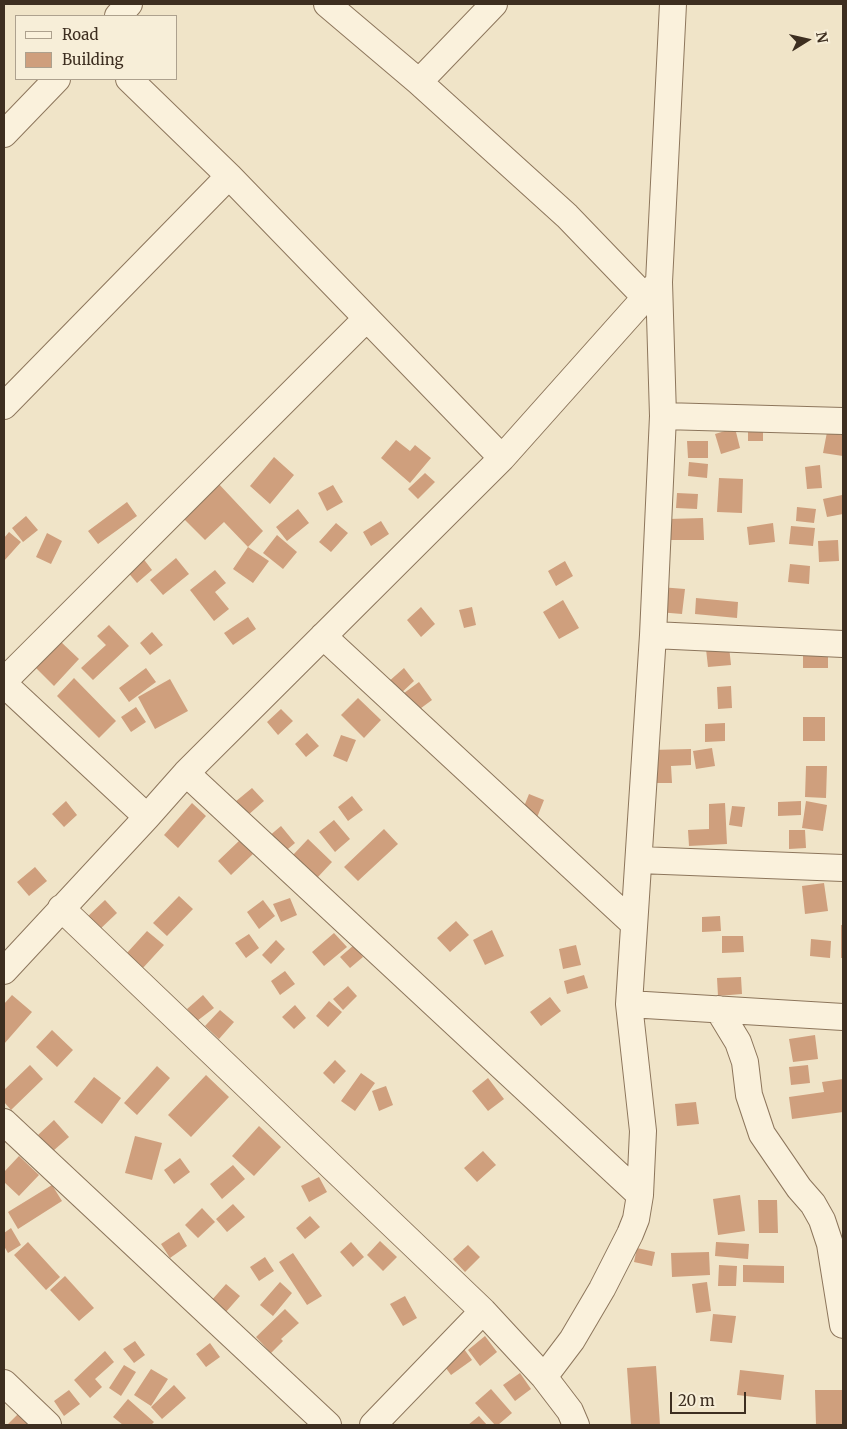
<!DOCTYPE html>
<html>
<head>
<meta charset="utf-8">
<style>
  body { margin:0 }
  #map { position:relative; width:847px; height:1429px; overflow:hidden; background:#f0e4c8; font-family:Merriweather,serif }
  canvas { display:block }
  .frame { position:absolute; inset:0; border:5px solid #3d2e20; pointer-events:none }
  .legend { position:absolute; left:15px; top:15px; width:162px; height:65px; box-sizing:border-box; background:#f7eed8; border:1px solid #ada18e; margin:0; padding:6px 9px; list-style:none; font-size:15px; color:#3d2e20 }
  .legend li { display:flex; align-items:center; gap:10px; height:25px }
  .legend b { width:25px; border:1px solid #ada18e }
  .north { position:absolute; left:782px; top:15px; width:50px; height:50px; -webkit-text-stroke:4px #f7eed8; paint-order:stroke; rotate:80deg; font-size:14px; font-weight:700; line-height:20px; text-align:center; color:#3d2e20 }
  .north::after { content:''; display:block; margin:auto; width:18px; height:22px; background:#3d2e20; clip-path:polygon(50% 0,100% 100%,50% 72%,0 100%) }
  .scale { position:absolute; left:670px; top:1392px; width:76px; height:22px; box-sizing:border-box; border:2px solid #3d2e20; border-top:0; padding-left:6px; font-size:15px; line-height:18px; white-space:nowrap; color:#3d2e20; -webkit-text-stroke:4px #f7eed8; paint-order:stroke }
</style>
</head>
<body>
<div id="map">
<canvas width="847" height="1429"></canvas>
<div class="frame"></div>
<ul class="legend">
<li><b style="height:6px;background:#faf1dc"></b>Road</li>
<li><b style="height:14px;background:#cf9f7d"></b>Building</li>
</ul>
<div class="north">N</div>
<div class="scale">20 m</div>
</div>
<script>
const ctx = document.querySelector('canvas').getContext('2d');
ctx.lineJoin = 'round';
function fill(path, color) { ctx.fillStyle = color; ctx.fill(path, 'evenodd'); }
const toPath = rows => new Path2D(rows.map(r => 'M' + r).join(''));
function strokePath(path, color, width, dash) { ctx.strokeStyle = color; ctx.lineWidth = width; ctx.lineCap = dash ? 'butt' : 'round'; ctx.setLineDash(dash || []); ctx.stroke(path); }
const building = toPath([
  [763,425,763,441,748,441,748,426],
  [735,428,740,448,721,454,715,434],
  [827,432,843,435,843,456,823,453],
  [396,440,410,451,415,445,431,458,410,483,381,458],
  [687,441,708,441,708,458,688,458],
  [274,457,294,475,270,504,250,486],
  [689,462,708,464,707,478,688,476],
  [820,465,822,488,807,489,805,467],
  [425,473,435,482,418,499,408,489],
  [719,478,743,479,742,513,717,512],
  [216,481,263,531,248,547,224,522,205,540,181,516],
  [333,485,343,502,327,511,318,493],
  [677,493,698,494,697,509,676,508],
  [842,495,843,514,827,517,823,499],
  [127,502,137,516,98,544,88,531],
  [797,507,816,509,814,523,796,521],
  [298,509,309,523,287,541,276,527],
  [26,516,38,530,23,542,12,528],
  [703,518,704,540,668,540,668,519],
  [381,521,389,534,371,546,363,532],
  [336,523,348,533,331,552,319,542],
  [773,523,775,542,749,545,747,527],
  [791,526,815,528,813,546,789,544],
  [9,532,21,542,4,561,4,538],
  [47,533,62,541,51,564,36,557],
  [277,535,297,552,283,569,263,553],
  [838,540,839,561,819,562,818,541],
  [248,547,269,561,253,583,233,569],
  [142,557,152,570,137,583,126,570],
  [176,558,189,574,163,595,150,580],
  [565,561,573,576,556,586,548,571],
  [790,564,810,566,809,584,788,582],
  [215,570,226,583,215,592,229,609,214,621,190,590],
  [660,587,685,589,682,614,658,612],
  [696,598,738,602,737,618,695,614],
  [563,600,579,628,559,639,543,612],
  [421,607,435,624,421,637,407,620],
  [472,607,476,625,464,628,459,610],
  [248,617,256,629,233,645,224,633],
  [109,625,129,646,93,680,81,668,106,645,97,636],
  [152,632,163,645,150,655,140,643],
  [60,641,79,659,54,686,36,668],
  [729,646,731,665,708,667,706,649],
  [803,652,828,653,828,668,803,668],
  [146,668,156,682,129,702,119,688],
  [404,668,414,681,398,696,387,683],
  [74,678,116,721,99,738,57,696],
  [170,679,188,711,155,729,138,697],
  [419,682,432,700,413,714,400,696],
  [731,686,732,708,718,709,717,687],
  [358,698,381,720,364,738,341,715],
  [136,707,146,722,131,732,121,717],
  [281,709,293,721,278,735,267,722],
  [803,717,825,717,825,741,803,741],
  [725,723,725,741,705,742,705,724],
  [307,733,319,746,306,757,295,744],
  [341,735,356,740,347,762,333,756],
  [712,748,715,766,696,769,693,751],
  [691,749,691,765,671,766,672,783,651,783,650,750],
  [806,766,827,766,826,798,805,797],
  [252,788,264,801,247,816,235,802],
  [529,794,544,800,536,820,521,814],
  [352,796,363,810,348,821,338,807],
  [66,801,77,815,64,827,52,814],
  [801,801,801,815,778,816,778,802],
  [806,801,827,805,823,831,802,828],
  [192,803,206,816,178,848,164,835],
  [725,803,727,844,689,846,688,830,709,829,709,804],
  [732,806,745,807,742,827,729,825],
  [334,820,350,839,335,852,319,832],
  [281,826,295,843,282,854,268,837],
  [384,829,398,844,358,881,344,867],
  [789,830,805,830,806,848,789,849],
  [308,839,332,862,317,878,293,855],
  [240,840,253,854,231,875,218,861],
  [35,867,47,881,29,896,17,882],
  [824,883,828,911,805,914,802,886],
  [179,896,193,909,167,936,153,923],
  [290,898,297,915,281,922,273,904],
  [105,900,117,913,97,932,85,919],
  [263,900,275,916,259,929,247,912],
  [720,916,721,931,702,932,702,917],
  [456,921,469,935,450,952,437,938],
  [841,925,843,925,843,958,841,958],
  [492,930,504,956,485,965,473,940],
  [147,931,164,945,142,969,126,954],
  [334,933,347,947,324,966,312,952],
  [249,934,259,948,246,958,235,943],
  [722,936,743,936,744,952,722,953],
  [811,939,831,941,830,958,810,956],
  [276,940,285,949,271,964,262,955],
  [354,945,363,957,350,968,340,957],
  [576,945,581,965,563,969,559,949],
  [285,971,295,984,280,995,271,981],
  [584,975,588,988,567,994,564,981],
  [741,977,742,994,718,996,717,978],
  [348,986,357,996,343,1010,333,999],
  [12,995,32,1012,4,1044,4,1004],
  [203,995,214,1008,197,1021,187,1009],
  [550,997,561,1011,541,1026,530,1012],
  [329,1001,342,1012,328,1027,316,1016],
  [295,1005,306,1018,294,1029,282,1017],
  [220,1010,234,1022,219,1039,205,1026],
  [52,1030,73,1050,57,1067,36,1047],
  [815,1035,818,1059,793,1062,789,1039],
  [335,1060,346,1071,334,1084,323,1073],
  [30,1065,43,1079,11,1110,4,1102,4,1090],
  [808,1065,810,1083,791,1085,789,1067],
  [157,1066,170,1078,137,1115,124,1103],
  [361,1073,375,1083,355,1111,341,1101],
  [206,1075,229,1097,191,1137,168,1115],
  [94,1077,121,1098,102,1124,74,1102],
  [488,1078,504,1099,488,1111,472,1091],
  [843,1079,843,1112,792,1119,789,1097,824,1092,822,1082],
  [386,1086,393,1105,379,1111,372,1091],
  [696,1102,699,1124,677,1126,675,1104],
  [54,1120,69,1137,53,1151,38,1135],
  [259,1126,281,1147,254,1176,232,1156],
  [135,1136,162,1143,152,1180,125,1173],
  [483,1151,496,1165,477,1182,464,1168],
  [19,1156,39,1175,19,1196,4,1182,4,1172],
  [180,1158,190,1172,174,1184,164,1170],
  [233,1165,245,1179,222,1199,210,1184],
  [319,1177,327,1192,309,1202,301,1186],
  [52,1185,62,1201,18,1229,8,1212],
  [740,1195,745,1231,718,1235,713,1199],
  [758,1200,777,1200,778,1233,759,1233],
  [233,1204,245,1217,227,1232,216,1219],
  [202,1208,215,1222,198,1238,185,1225],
  [310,1216,320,1227,305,1239,296,1228],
  [11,1228,21,1245,8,1253,4,1246,4,1233],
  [179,1232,187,1246,170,1258,161,1244],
  [380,1241,397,1257,383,1271,367,1255],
  [28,1242,60,1277,46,1290,14,1255],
  [351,1242,364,1257,353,1267,340,1252],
  [716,1242,749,1244,748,1259,715,1256],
  [468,1245,480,1257,465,1272,453,1259],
  [637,1248,655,1252,652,1266,634,1262],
  [709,1252,710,1275,672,1277,671,1253],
  [293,1253,322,1296,307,1305,279,1262],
  [265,1257,274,1271,259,1281,250,1267],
  [719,1265,737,1266,736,1286,718,1286],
  [743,1265,784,1266,784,1283,743,1282],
  [65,1276,94,1308,79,1321,50,1290],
  [280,1282,292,1293,273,1316,260,1305],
  [707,1282,711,1311,696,1313,692,1284],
  [226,1284,240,1296,225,1313,211,1301],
  [405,1296,417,1318,403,1326,390,1304],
  [285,1309,299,1323,281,1339,283,1341,271,1353,256,1337],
  [713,1314,736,1316,732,1343,710,1341],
  [485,1336,497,1352,480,1366,468,1350],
  [135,1341,145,1355,134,1363,123,1349],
  [210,1343,220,1357,206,1367,196,1354],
  [464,1349,472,1360,451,1375,443,1364],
  [105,1351,114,1362,95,1379,102,1387,90,1398,74,1380],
  [124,1365,136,1372,121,1396,109,1388],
  [656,1366,660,1425,631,1425,627,1368],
  [151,1369,168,1379,151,1406,134,1395],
  [740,1370,784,1375,781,1400,737,1395],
  [520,1373,531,1389,515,1401,503,1385],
  [174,1385,186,1398,162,1419,151,1407],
  [491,1389,512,1413,498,1425,495,1425,475,1403],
  [69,1390,80,1404,64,1416,54,1401],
  [815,1390,843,1390,843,1425,816,1425],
  [128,1399,154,1422,151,1425,123,1425,113,1417],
  [19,1413,31,1425,7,1425],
  [479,1416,487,1425,468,1425]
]);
const minor = toPath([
  [327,4,419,82,567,216,645,297],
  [118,16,129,4],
  [129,79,229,176,502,458],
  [419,82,494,4],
  [4,134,57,79],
  [4,406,229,176],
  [663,416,843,421],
  [653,635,843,644],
  [323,636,634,924],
  [4,681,366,319],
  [4,684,147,817],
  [186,773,640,1195],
  [639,860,843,868],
  [61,908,483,1311,544,1377,570,1411,576,1425],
  [4,971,147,817,186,773,502,458,659,282],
  [629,1004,843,1017],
  [718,1009,738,1042,745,1062,749,1095,762,1134,799,1188,813,1204,822,1220,830,1244,843,1325],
  [4,1122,328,1425],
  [544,1377,572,1340,602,1289,630,1234,636,1219,640,1195,643,1131,629,1004,653,635,663,416,659,282,673,4],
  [4,1383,48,1425],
  [373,1425,483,1311]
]);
fill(building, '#cf9f7d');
strokePath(minor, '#8d765c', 28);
strokePath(minor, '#faf1dc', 26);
</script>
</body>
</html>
